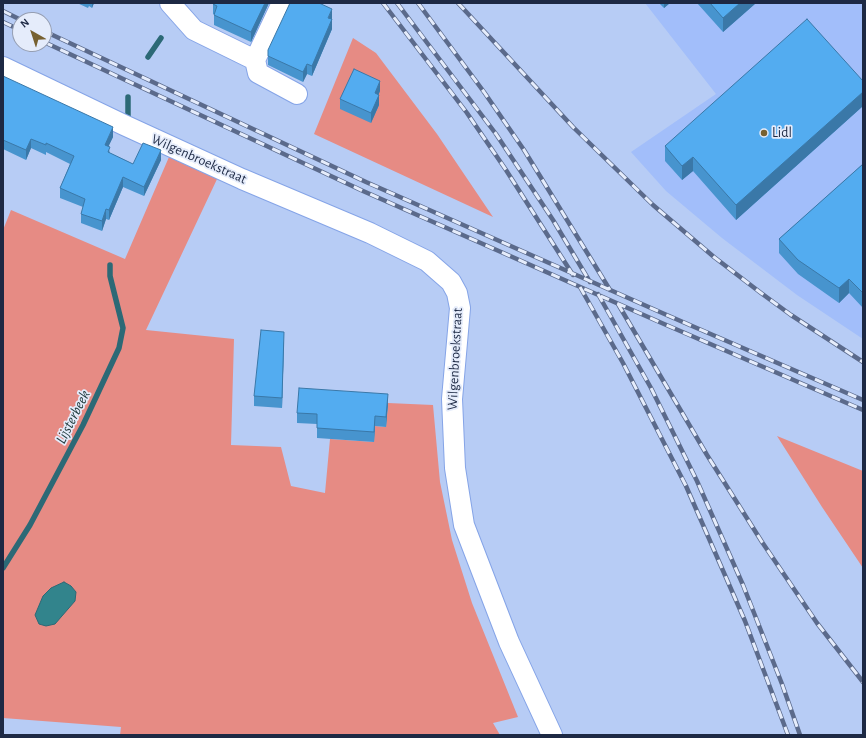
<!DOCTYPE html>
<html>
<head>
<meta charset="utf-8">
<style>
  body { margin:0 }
  #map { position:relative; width:866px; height:738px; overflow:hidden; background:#b7ccf5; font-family:"Alegreya Sans",sans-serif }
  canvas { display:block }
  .frame { position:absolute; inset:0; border:4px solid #1d2944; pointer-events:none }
  .north { position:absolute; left:12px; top:12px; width:40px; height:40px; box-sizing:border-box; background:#e5ecfb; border:1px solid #959eb2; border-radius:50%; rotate:321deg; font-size:11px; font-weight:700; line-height:16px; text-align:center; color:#1d2944 }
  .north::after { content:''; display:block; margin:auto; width:14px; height:18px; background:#776131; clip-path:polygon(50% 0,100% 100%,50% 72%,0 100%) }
</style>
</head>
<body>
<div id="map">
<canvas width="866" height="738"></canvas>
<div class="frame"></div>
<div class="north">N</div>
</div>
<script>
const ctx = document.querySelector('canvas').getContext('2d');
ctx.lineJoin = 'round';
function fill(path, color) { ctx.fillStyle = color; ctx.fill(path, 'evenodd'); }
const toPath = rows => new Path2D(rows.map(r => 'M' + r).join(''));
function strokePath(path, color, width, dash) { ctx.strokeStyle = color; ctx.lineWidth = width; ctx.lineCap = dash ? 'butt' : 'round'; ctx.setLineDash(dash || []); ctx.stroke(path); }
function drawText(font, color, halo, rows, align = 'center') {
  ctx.font = font + ' "Alegreya Sans",sans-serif'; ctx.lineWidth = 3.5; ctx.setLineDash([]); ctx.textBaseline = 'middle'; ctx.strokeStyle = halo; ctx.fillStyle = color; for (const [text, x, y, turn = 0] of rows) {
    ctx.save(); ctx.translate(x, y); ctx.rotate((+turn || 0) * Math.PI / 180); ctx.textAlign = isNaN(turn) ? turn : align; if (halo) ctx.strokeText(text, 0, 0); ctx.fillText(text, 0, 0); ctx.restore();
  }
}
const built = toPath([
  [645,3,863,3,863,339,797,295,722,238,666,191,631,152,716,94]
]);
const green = toPath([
  [353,38,376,53,437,134,493,217,314,134],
  [169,157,178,159,218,177,146,330,234,339,231,445,281,447,291,486,325,493,330,439,374,442,375,426,386,427,388,403,433,405,440,482,452,540,472,603,518,717,493,723,500,735,120,735,121,727,3,718,3,230,11,210,125,259],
  [777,436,863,471,863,568,822,507]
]);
const water = toPath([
  [64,582,71,586,76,592,75,601,55,624,46,626,39,624,35,615,43,596,51,588,64,582]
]);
const stream = toPath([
  [148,57,161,38],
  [128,97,128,116],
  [3,568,30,525,83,425,119,348,123,328,110,276,110,265]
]);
const minor = toPath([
  [170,3,194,30,255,60,282,3],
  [255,60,258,73,297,94],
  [3,67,124,125,242,179,370,233,427,261,451,282,457,293,460,308,452,399,455,468,464,525,509,642,552,735]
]);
const rail = toPath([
  [383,3,467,113,506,170,573,275],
  [397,3,496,134,553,220,590,282],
  [418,3,484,92,524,150,610,290],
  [458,3,573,127,653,205,714,257,761,293,791,315,863,362],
  [3,11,21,20],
  [3,22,20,30],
  [44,31,366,182,669,316,863,400],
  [44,42,363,191,664,324,863,410],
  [580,287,623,363,686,486,745,621,788,735],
  [598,294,651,388,697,481,743,585,782,684,800,735],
  [618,304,707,455,762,542,817,623,863,682]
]);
const wall = toPath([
  [77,3,94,3,92,8,89,6,88,8],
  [213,3,269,3,251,42,214,25,214,14,213,14],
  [659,3,670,3,664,8],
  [697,3,756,3,723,32],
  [332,19,332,29,312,76,307,74,303,82,268,65,268,50],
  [3,76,113,137,108,146,110,153,133,164,161,160,144,196,123,187,109,220,106,219,102,231,81,223,81,214,83,207,60,198,60,188,70,164,46,152,46,155,31,148,26,160,3,149],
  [863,81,863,106,736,220,693,171,682,180,665,161,665,146],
  [380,91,378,95,379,105,371,123,340,109,340,99],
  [863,164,863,308,849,293,839,303,798,274,779,253,779,239],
  [284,341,282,408,254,406,254,396],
  [388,403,386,427,375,426,374,442,317,438,317,424,297,423,297,413]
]);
const shadedWall = toPath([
  [92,3,94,3,92,8],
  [265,3,269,3,251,42,251,32],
  [664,3,670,3,664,8],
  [740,3,756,3,723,32,723,18],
  [332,9,332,19,328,27,328,18],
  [332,19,332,29,312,76,312,66],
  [307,64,307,74,303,82,303,72],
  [380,81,380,91,375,103,375,93],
  [863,92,863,106,736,220,736,205],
  [379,95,379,105,371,123,371,113],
  [113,127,113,137,105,154,105,145],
  [31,139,31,148,26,160,26,150],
  [161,150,161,160,144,196,144,187],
  [693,157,693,171,682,180,682,166],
  [123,177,123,187,109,220,109,210],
  [106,209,106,219,102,231,102,221],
  [849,279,849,293,839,303,839,288],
  [284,332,284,341,282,408,282,398],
  [388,394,388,403,386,427,386,417],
  [375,416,375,426,374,442,374,432]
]);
const building = toPath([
  [213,3,265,3,251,32,214,15,217,6,213,4,213,3],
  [290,3,319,3,332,9,328,18,332,19,312,66,307,64,303,72,268,56,268,50,290,3],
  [710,3,740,3,723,18,710,3],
  [807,19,863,81,863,92,736,205,693,157,682,166,665,146,807,19],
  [354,69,380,81,375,93,379,95,371,113,340,99,354,69],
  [3,76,113,127,105,145,110,147,108,152,133,164,143,143,161,150,144,187,123,177,109,210,106,209,102,221,81,214,85,199,60,188,74,156,46,143,46,145,31,139,26,150,3,140,3,76],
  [863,164,863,293,849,279,839,288,798,260,779,239,863,164],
  [261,330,284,332,282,398,254,396,261,330],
  [299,388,388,394,386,417,375,416,374,432,317,428,317,414,297,413,299,388]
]);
const markers = [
  [764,133,4,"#776131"]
];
const poiNames = [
  ["Lidl",772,133]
];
const streetNames = [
  ["Wilgenbroekstraat",199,159,24],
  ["Wilgenbroekstraat",455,359,-87]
];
const waterNames = [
  ["Lijsterbeek",73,417,-63]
];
fill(built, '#a2befa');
fill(green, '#e68b84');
fill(water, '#32848c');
strokePath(water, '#2c6976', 1);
strokePath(stream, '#2c6976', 5.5);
strokePath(minor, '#85a4e7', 22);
strokePath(minor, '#fff', 20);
strokePath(rail, '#5b6a8b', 4.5);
strokePath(rail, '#e5ecfb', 3, [9]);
fill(wall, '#4794ce');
fill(shadedWall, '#3a78a8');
fill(building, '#53acf0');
strokePath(building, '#3a78a8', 1);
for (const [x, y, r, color] of markers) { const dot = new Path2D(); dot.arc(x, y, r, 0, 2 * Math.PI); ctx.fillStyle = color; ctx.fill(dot); strokePath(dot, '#e5ecfb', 1.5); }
drawText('14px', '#1d2944', '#e5ecfb', poiNames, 'left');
drawText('14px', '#1d2944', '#e5ecfb', streetNames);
drawText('italic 15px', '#233d40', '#e5ecfb', waterNames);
</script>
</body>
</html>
